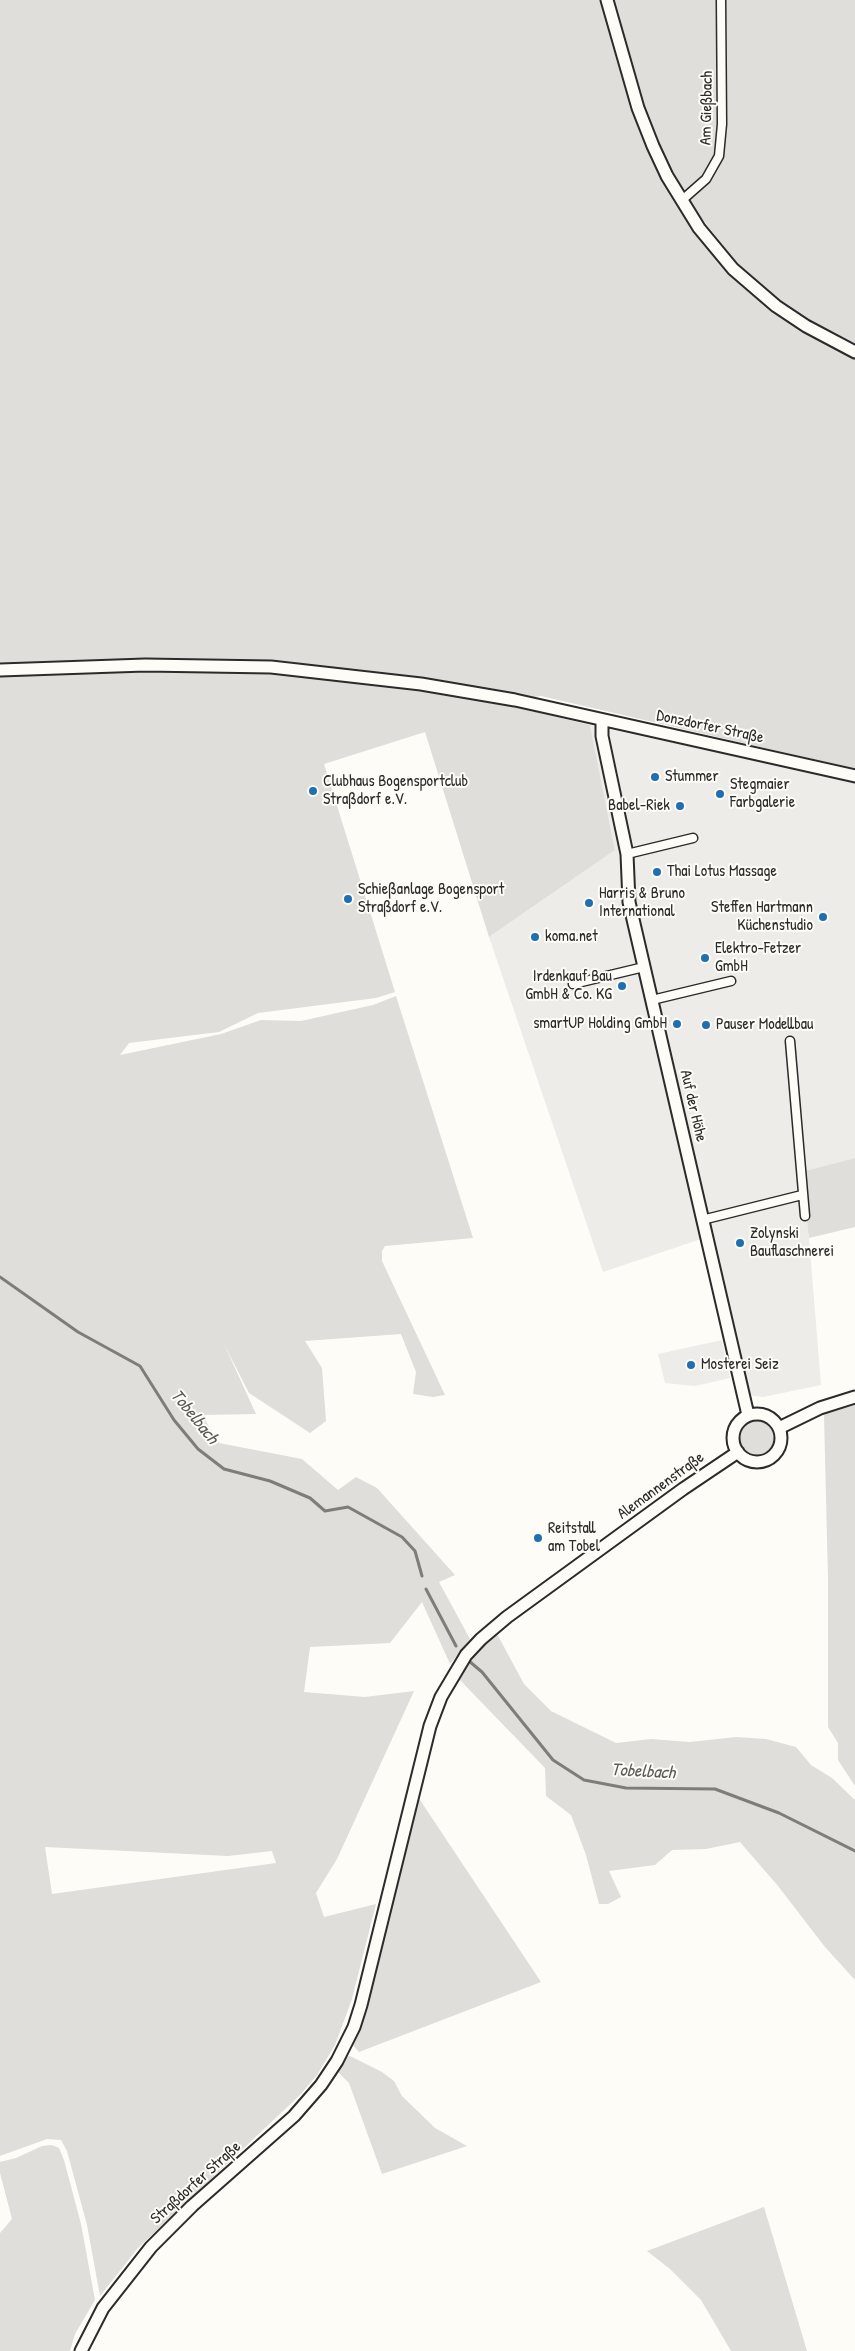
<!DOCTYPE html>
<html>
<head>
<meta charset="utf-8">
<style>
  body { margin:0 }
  canvas { display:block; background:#fdfcf7 }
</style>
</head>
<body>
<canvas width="855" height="2351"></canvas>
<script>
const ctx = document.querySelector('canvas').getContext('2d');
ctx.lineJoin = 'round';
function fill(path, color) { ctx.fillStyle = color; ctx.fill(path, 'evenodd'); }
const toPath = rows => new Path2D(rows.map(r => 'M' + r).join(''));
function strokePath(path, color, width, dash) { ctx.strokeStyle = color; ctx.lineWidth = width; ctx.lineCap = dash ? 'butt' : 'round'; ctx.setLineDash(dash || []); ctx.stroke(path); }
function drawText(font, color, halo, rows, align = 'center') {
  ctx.font = font + ' "Patrick Hand",sans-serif'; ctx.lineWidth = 4; ctx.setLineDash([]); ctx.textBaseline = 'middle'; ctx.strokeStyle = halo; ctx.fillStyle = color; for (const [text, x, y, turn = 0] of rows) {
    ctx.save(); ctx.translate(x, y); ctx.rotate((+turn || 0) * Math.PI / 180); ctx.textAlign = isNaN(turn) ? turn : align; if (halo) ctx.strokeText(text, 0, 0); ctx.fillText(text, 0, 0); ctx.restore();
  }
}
const built = toPath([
  [590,725,855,782,855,1158,801,1172,809,1238,821,1385,763,1397,748,1395,710,1236,603,1272,489,937,615,850],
  [722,1340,730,1378,695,1386,665,1383,658,1354]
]);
const green = toPath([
  [0,0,602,0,634,114,652,157,673,197,690,222,785,319,829,346,855,357,855,769,541,696,515,700,511,706,590,725,615,850,489,937,425,732,324,764,395,992,376,998,258,1013,219,1032,129,1043,120,1055,221,1034,261,1020,301,1021,373,1005,396,996,473,1238,385,1246,382,1251,382,1261,445,1395,433,1397,413,1394,416,1372,401,1334,305,1341,322,1368,326,1421,310,1433,249,1393,224,1344,256,1414,202,1415,219,1443,302,1459,338,1490,356,1477,377,1488,455,1575,439,1582,470,1639,450,1664,422,1602,390,1643,310,1647,304,1692,365,1697,414,1691,337,1859,316,1893,324,1917,376,1904,352,1999,335,2045,317,2075,300,2095,138,2248,100,2296,87,2225,67,2151,61,2140,47,2139,0,2156],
  [45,1847,228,1856,272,1851,276,1863,52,1894],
  [612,0,855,0,855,346,813,324,777,300,742,269,687,200,668,168,636,89],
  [855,1158,855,1227,809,1238,801,1172],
  [855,1401,855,1786,838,1760,838,1743,828,1727,828,1578,824,1416,827,1409],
  '737 1438a20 20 0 1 1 40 0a20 20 0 1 1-40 0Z',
  [496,1632,524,1684,551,1711,616,1743,651,1739,690,1742,736,1737,766,1739,796,1747,811,1765,832,1778,855,1800,855,1980,825,1947,778,1886,740,1842,706,1849,672,1850,655,1865,609,1871,621,1897,608,1904,599,1904,586,1855,571,1815,546,1796,545,1768,456,1676,465,1663],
  [418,1797,541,1982,359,2052,353,2045,354,2039,373,1979],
  [350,2056,382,2072,394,2081,402,2096,435,2128,467,2146,382,2174,349,2083,336,2070,344,2058],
  [52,2145,59,2148,64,2160,81,2224,95,2300,75,2334,70,2351,0,2351,0,2233,12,2219,0,2173,0,2162,16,2158,42,2146],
  [764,2207,807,2351,731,2351,701,2300,670,2269,647,2251]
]);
const stream = toPath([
  [0,1277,78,1332,140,1366,174,1420,198,1449,224,1469,270,1481,310,1498,325,1511,348,1507,402,1537,415,1551,422,1576],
  [426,1589,456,1646],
  [469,1661,482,1672,553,1760,584,1780,626,1788,715,1789,779,1813,855,1851]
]);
const street = toPath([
  [681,201,706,179,719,156,722,124,721,0],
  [627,854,693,838],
  [573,984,644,967],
  [652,1000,731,981],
  [790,1041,805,1216],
  [702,1220,802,1195]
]);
const secondary = toPath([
  [607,0,638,108,653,146,667,176,699,228,733,269,776,306,806,326,855,352],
  [0,670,145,665,271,667,421,684,515,700,855,776],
  [602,720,602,736,627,854,629,902,748,1415],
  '733 1438a24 24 0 1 1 48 0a24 24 0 1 1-48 0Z',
  [779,1428,820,1408,855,1397],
  [81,2351,103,2308,151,2247,192,2206,294,2116,321,2085,337,2061,354,2027,361,2005,430,1726,441,1697,466,1655,481,1639,507,1617,683,1489,738,1452]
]);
const markers = [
  [655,777,5,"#1f6fb2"],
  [313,791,5,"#1f6fb2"],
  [720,794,5,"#1f6fb2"],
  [680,806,5,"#1f6fb2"],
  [657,872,5,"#1f6fb2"],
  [348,899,5,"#1f6fb2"],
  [589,903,5,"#1f6fb2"],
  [823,917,5,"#1f6fb2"],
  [535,937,5,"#1f6fb2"],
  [705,958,5,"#1f6fb2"],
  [622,986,5,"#1f6fb2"],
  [677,1024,5,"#1f6fb2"],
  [706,1025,5,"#1f6fb2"],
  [740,1243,5,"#1f6fb2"],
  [691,1365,5,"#1f6fb2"],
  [538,1538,5,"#1f6fb2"]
];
const streetNames = [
  ["Am Gießbach",707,108,-89],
  ["Donzdorfer Straße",710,727,12],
  ["Auf der Höhe",693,1106,77],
  ["Alemannenstraße",661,1486,-36],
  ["Straßdorfer Straße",196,2183,-42]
];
const poiNames = [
  ["Stummer",665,777],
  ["Clubhaus Bogensportclub",323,782],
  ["Straßdorf e.V.",323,800],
  ["Stegmaier",730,785],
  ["Farbgalerie",730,803],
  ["Babel-Riek",670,806,"right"],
  ["Thai Lotus Massage",667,872],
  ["Schießanlage Bogensport",358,890],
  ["Straßdorf e.V.",358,908],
  ["Harris & Bruno",599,894],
  ["International",599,912],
  ["Steffen Hartmann",813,908,"right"],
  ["Küchenstudio",813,926,"right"],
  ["koma.net",545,937],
  ["Elektro-Fetzer",715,949],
  ["GmbH",715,967],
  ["Irdenkauf Bau",612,977,"right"],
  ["GmbH & Co. KG",612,995,"right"],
  ["smartUP Holding GmbH",667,1024,"right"],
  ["Pauser Modellbau",716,1025],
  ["Zolynski",750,1234],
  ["Bauflaschnerei",750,1252],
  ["Mosterei Seiz",701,1365],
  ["Reitstall",548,1529],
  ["am Tobel",548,1547]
];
const waterNames = [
  ["Tobelbach",194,1417,51],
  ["Tobelbach",643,1772,3]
];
fill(built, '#edece8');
fill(green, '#dfdeda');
strokePath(stream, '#7e7d7b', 3);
strokePath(street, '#2b2b2b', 11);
strokePath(secondary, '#2b2b2b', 15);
strokePath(street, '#fdfcf7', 8);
strokePath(secondary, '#fdfcf7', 11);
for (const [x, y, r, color] of markers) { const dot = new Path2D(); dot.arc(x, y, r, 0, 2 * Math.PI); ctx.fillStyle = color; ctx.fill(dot); strokePath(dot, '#fdfcf7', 2); }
drawText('16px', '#2b2b2b', '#fdfcf7', streetNames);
drawText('16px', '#2b2b2b', '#fdfcf7', poiNames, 'left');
drawText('italic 18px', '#5b5b5a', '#fdfcf7', waterNames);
</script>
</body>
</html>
